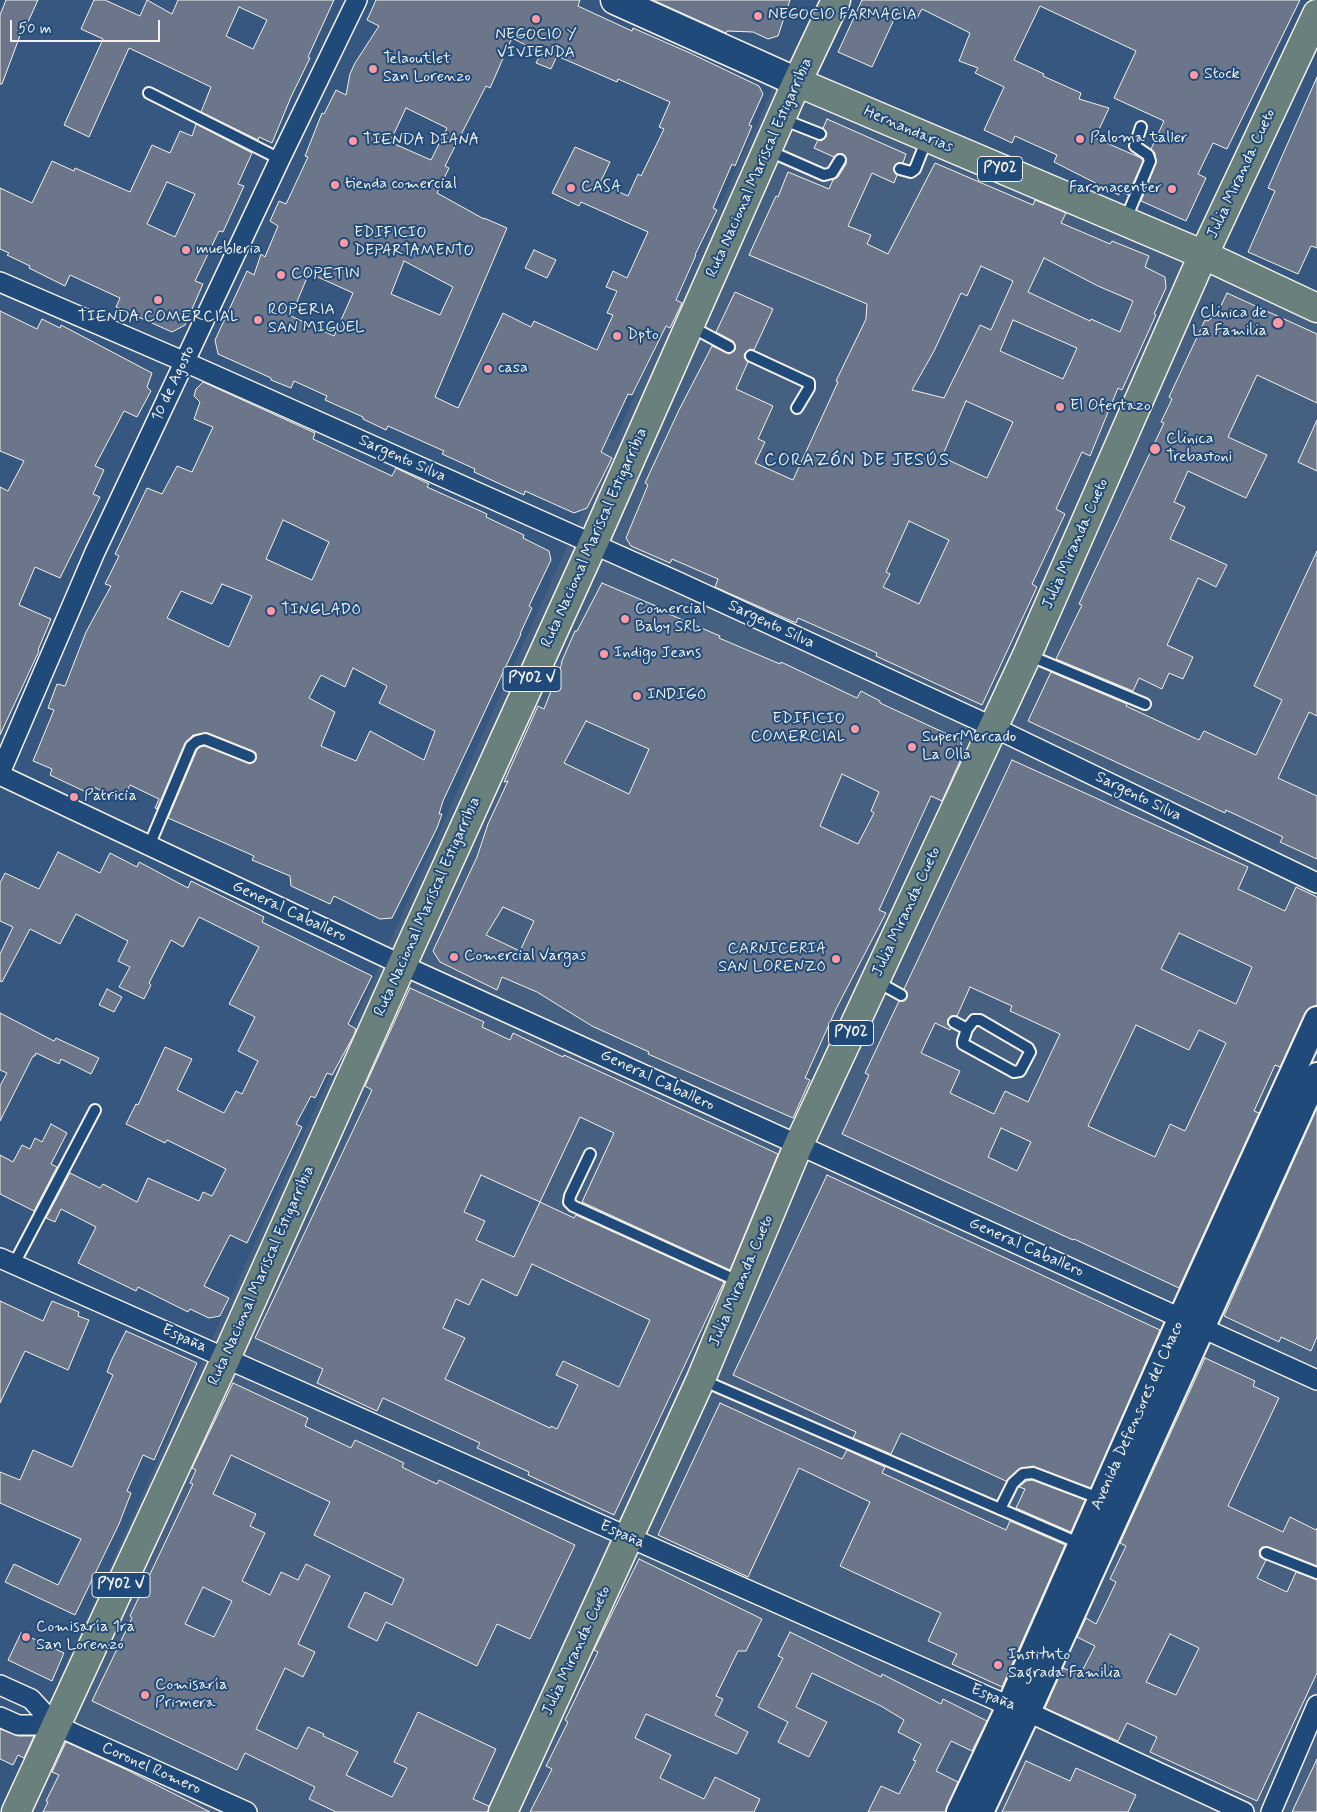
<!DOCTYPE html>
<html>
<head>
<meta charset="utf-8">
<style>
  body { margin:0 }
  #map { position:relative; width:1317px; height:1812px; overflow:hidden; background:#36577f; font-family:Mynerve,sans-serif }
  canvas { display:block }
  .scale { position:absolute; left:10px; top:20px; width:150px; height:22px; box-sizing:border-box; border:2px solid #f4f1e8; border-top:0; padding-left:6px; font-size:15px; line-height:18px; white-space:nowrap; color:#f4f1e8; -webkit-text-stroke:4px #1f4a7a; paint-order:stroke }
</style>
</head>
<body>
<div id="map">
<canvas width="1317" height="1812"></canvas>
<div class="scale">50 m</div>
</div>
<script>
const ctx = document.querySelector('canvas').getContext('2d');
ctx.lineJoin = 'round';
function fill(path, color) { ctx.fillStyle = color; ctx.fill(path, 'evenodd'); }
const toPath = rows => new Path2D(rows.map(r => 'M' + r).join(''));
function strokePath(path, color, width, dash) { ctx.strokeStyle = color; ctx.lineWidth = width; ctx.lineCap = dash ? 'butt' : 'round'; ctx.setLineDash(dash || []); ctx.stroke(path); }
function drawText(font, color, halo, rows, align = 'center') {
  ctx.font = font + ' Mynerve,sans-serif'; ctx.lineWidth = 4; ctx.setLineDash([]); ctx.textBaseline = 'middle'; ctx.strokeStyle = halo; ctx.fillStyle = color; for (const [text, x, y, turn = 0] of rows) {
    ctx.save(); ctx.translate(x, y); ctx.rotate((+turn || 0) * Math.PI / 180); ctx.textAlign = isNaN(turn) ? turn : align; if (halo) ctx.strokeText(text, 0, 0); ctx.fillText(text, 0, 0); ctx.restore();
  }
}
const built = toPath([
  [782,68,1317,301,1317,1812,0,1812,608,455,556,427,563,416,614,441]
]);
const building = toPath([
  [6,0,38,0,23,33,21,33,2,84,0,84,0,15,6,0],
  [94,0,105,0,140,16,147,0,172,14,178,0,334,0,308,57,310,58,291,97,272,143,259,137,258,140,201,112,211,87,129,48,89,137,64,125,103,39,81,29,94,0],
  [239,7,267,20,253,49,226,36,239,7],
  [376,0,580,0,578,6,632,31,633,28,690,53,759,86,763,94,749,125,752,126,735,166,732,164,713,208,717,210,695,255,696,255,676,300,682,303,670,328,666,326,632,395,628,394,601,452,612,458,587,508,574,513,525,491,524,495,474,472,475,469,442,454,444,451,388,426,386,430,363,419,363,417,325,400,327,396,294,381,291,388,271,380,271,378,218,354,215,340,247,271,254,275,261,254,265,257,278,226,270,221,279,201,286,204,308,157,305,156,322,113,324,114,336,90,346,95,350,74,355,63,379,26,367,20,376,0],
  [512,38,541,53,536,63,551,69,557,56,617,82,618,79,670,102,659,127,664,129,641,176,638,174,628,196,600,183,610,162,575,147,552,193,579,206,581,202,648,232,627,278,613,271,606,287,617,291,607,313,613,315,597,350,534,321,531,327,503,313,458,408,435,397,507,228,484,218,484,219,437,193,449,168,445,166,486,86,490,88,512,38],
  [406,108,447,128,431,160,390,142,406,108],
  [404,261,453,287,440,315,391,294,404,261],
  [309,273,353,293,334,336,291,316,309,273],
  [653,0,790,0,778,36,768,39,753,32,727,31,726,33,653,0],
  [862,0,1300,0,1227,149,1213,143,1198,174,1206,178,1186,221,1141,201,1156,163,1155,153,1151,149,1164,121,1114,98,1136,51,1040,6,1014,60,1044,74,1043,76,1081,93,1079,99,1109,108,1095,138,1141,158,1143,161,1128,195,1120,191,1119,195,1054,162,1057,155,1015,136,1012,143,984,130,1004,87,975,73,978,68,959,61,970,33,922,9,916,20,897,13,872,67,838,52,862,0],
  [1317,77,1317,248,1311,246,1298,274,1248,252,1275,191,1268,188,1317,77],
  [827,119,906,154,903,163,898,163,894,167,894,171,897,175,894,183,872,173,848,226,871,235,867,244,888,254,935,163,1033,205,1035,200,1066,213,1061,223,1110,244,1112,241,1149,256,1145,267,1165,277,1166,288,1154,314,1156,315,1122,390,1118,388,1090,456,1082,452,1056,509,1065,514,1032,584,1037,587,982,705,876,656,877,653,798,618,796,623,715,587,718,579,672,559,670,563,631,546,626,538,648,485,645,483,679,410,712,346,729,354,735,350,735,344,733,341,716,332,735,292,773,309,754,350,750,349,745,353,744,357,748,362,736,389,773,406,758,439,765,442,755,463,793,480,838,382,836,381,866,319,867,304,749,255,776,196,778,197,788,172,829,189,833,180,838,177,846,164,846,157,843,154,837,154,834,157,814,148,818,140,821,141,826,137,827,133,823,128,827,119],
  [1044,258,1098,286,1133,301,1120,332,1091,319,1090,321,1028,292,1044,258],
  [981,266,1013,281,991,330,980,325,944,398,912,390,934,351,961,293,967,296,981,266],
  [1013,320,1077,348,1063,379,1000,351,1013,320],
  [966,401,1013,422,987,478,942,457,966,401],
  [909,521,949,540,919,604,883,587,890,574,886,572,909,521],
  [196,124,252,153,238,184,244,186,223,232,219,231,195,281,203,284,185,325,172,332,116,307,120,298,70,275,65,286,29,268,30,266,7,255,9,253,0,249,0,188,32,203,52,161,74,171,75,168,130,192,152,145,170,153,180,131,192,136,196,124],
  [167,182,195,194,175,237,147,224,167,182],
  [534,250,556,260,547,278,525,268,534,250],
  [1227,293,1317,334,1317,403,1257,375,1228,437,1267,455,1246,498,1188,471,1174,502,1185,507,1170,539,1227,565,1216,587,1198,578,1167,645,1193,657,1183,679,1169,673,1162,689,1139,678,1133,691,1056,659,1082,605,1079,604,1164,423,1161,422,1172,399,1169,397,1205,320,1208,321,1218,312,1227,293],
  [0,311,37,329,42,319,60,328,61,325,152,373,147,387,151,391,137,417,124,411,95,466,104,470,93,494,100,497,60,578,35,567,19,605,51,619,38,650,39,651,0,735,0,487,8,491,24,461,0,451,0,311],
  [203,382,315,433,313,439,392,476,396,468,429,484,427,487,487,514,486,517,524,535,523,538,549,551,551,560,529,606,532,608,520,634,521,634,443,801,439,814,442,814,437,828,392,918,380,919,334,896,330,904,291,886,290,876,252,860,254,856,168,818,197,750,200,747,205,746,250,764,256,759,256,753,253,751,208,733,193,735,185,743,157,809,155,808,159,799,130,785,123,800,91,786,88,793,50,775,52,769,33,761,54,710,48,708,57,684,65,686,86,632,111,586,105,584,119,556,115,554,147,488,162,494,177,466,192,472,213,427,194,419,200,402,194,396,196,389,203,382],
  [283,520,329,542,312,580,266,559,283,520],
  [222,584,252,596,229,647,167,618,181,591,212,604,222,584],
  [353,668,387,686,379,703,435,731,424,760,370,731,356,761,321,746,335,712,309,698,321,675,345,687,353,668],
  [1317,420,1317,471,1298,462,1317,420],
  [1317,551,1317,716,1309,712,1278,778,1317,796,1317,859,1280,842,1283,837,1226,810,1225,813,1028,721,1051,672,1127,704,1126,706,1199,740,1204,731,1256,755,1282,700,1254,686,1317,551],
  [602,583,670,612,669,614,720,636,719,638,780,664,781,662,857,698,861,691,880,701,880,703,960,740,964,752,942,801,931,796,879,910,886,913,836,1009,805,1078,810,1080,793,1118,648,1054,649,1052,592,1026,537,992,502,977,497,990,440,962,433,951,477,857,488,824,508,781,504,782,538,706,544,709,562,663,561,663,575,631,577,631,602,583],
  [586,721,649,749,629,794,564,763,586,721],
  [842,774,879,792,871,811,874,813,858,844,820,826,842,774],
  [503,907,534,921,520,951,486,935,503,907],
  [1012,760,1248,867,1238,889,1285,911,1296,887,1317,897,1317,1005,1309,1008,1305,1013,1280,1067,1275,1065,1254,1111,1259,1113,1179,1288,1074,1239,1073,1240,842,1134,869,1075,865,1073,899,1001,904,1001,907,998,907,992,904,989,1012,760],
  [1179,933,1252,967,1236,1004,1161,969,1179,933],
  [970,987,1012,1006,1010,1011,1060,1034,1028,1102,1005,1091,994,1114,950,1093,960,1071,921,1053,935,1023,950,1030,951,1028,948,1025,948,1019,951,1016,957,1016,970,987],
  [1136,1025,1189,1050,1199,1030,1226,1043,1185,1131,1170,1124,1155,1157,1088,1126,1136,1025],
  [1001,1128,1031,1142,1017,1171,988,1157,1001,1128],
  [58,852,100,873,110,853,137,867,139,862,188,888,191,881,264,917,262,922,372,976,348,1024,356,1029,354,1035,332,1075,327,1073,315,1098,311,1096,296,1124,302,1127,247,1243,230,1235,204,1286,229,1298,220,1316,209,1318,190,1309,188,1312,138,1287,136,1291,78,1263,96,1227,61,1209,55,1222,46,1218,70,1173,100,1188,103,1184,137,1202,148,1178,199,1201,203,1192,212,1196,226,1169,167,1140,165,1143,126,1124,136,1104,138,1105,165,1047,192,1059,177,1090,224,1113,236,1091,242,1094,258,1061,238,1051,255,1017,229,1004,259,947,199,917,183,947,171,940,149,983,151,985,144,999,119,987,130,967,118,961,128,941,76,914,60,944,30,929,2,982,0,981,0,954,13,927,0,921,0,883,5,873,39,889,58,852],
  [410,988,484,1022,482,1027,510,1040,513,1033,563,1057,564,1055,778,1154,730,1270,582,1202,614,1133,580,1117,540,1202,574,1218,576,1215,724,1282,614,1515,528,1475,529,1472,477,1448,480,1443,383,1398,377,1411,317,1383,323,1369,255,1338,372,1090,365,1086,410,988],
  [481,1175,540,1202,514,1257,476,1240,485,1221,464,1212,481,1175],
  [532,1264,650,1320,619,1387,563,1361,556,1375,578,1385,557,1429,551,1426,550,1428,445,1379,465,1338,443,1328,456,1299,469,1305,482,1279,517,1296,532,1264],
  [107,989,122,997,114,1012,99,1005,107,989],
  [0,1013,54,1041,56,1038,99,1058,91,1074,61,1059,59,1064,36,1053,35,1056,33,1056,0,1121,0,1086,7,1073,0,1070,0,1013],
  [1317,1108,1317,1337,1311,1351,1281,1337,1279,1342,1224,1316,1317,1108],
  [51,1124,67,1133,51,1164,57,1167,34,1211,0,1194,0,1155,13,1162,22,1145,30,1149,35,1138,42,1142,51,1124],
  [827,1175,1160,1330,1091,1488,1033,1466,1019,1469,1006,1481,901,1433,891,1454,853,1438,856,1432,733,1375,827,1175],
  [0,1301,43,1321,52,1301,79,1312,78,1316,89,1320,68,1370,25,1351,0,1403,0,1301],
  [126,1331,197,1363,154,1460,143,1455,127,1491,131,1493,119,1524,75,1615,5,1582,14,1564,58,1585,81,1539,0,1503,0,1472,20,1480,33,1450,72,1467,113,1375,107,1372,112,1359,126,1331],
  [1205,1358,1255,1381,1253,1386,1279,1398,1228,1506,1283,1532,1290,1517,1316,1530,1317,1528,1317,1566,1269,1547,1262,1547,1259,1551,1260,1557,1266,1560,1257,1578,1287,1592,1296,1572,1317,1580,1317,1673,1257,1801,1150,1752,1157,1737,1127,1723,1118,1741,1045,1708,1063,1668,1080,1675,1095,1646,1077,1637,1086,1618,1096,1624,1109,1597,1116,1582,1110,1579,1126,1546,1120,1543,1205,1358],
  [1170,1634,1199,1648,1176,1695,1146,1682,1170,1634],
  [233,1383,308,1418,305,1426,351,1448,355,1440,404,1463,402,1467,416,1474,437,1484,439,1480,575,1545,530,1639,497,1624,477,1666,386,1622,377,1641,348,1627,365,1592,392,1605,404,1579,314,1535,330,1502,231,1455,213,1494,256,1514,250,1526,265,1533,242,1581,270,1595,281,1572,298,1580,306,1564,330,1576,298,1644,315,1652,303,1677,285,1668,256,1729,297,1749,308,1727,324,1734,323,1736,358,1752,346,1775,392,1797,407,1768,394,1762,418,1712,496,1749,473,1799,489,1806,488,1812,336,1812,309,1799,315,1787,245,1753,237,1770,92,1701,132,1618,130,1616,193,1484,190,1483,196,1470,192,1468,233,1383],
  [203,1587,232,1601,214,1637,185,1624,203,1587],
  [720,1403,842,1459,847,1450,885,1467,882,1473,1006,1530,1010,1521,1065,1545,1002,1687,952,1664,957,1654,928,1641,941,1613,840,1566,870,1502,799,1468,748,1577,658,1535,720,1403],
  [1032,1480,1085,1500,1071,1532,1016,1508,1025,1489,1019,1487,1026,1481,1032,1480],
  [639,1559,762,1619,746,1651,738,1651,716,1696,723,1699,715,1715,748,1732,737,1754,646,1714,635,1738,671,1755,660,1778,704,1799,715,1777,760,1799,754,1812,530,1812,552,1769,546,1766,568,1722,565,1720,598,1652,594,1650,639,1559],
  [790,1632,881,1677,882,1674,941,1704,943,1699,987,1721,972,1751,951,1741,936,1771,958,1782,945,1812,868,1812,881,1786,899,1794,916,1761,913,1760,921,1744,898,1732,904,1720,881,1706,812,1673,796,1707,827,1722,809,1757,778,1742,788,1722,758,1707,783,1658,778,1656,790,1632],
  [21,1633,64,1653,52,1681,8,1660,21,1633],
  [0,1729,18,1736,34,1736,24,1758,18,1755,13,1765,0,1759,0,1729],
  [66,1742,127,1770,210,1812,43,1812,48,1802,46,1801,59,1775,52,1772,66,1742],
  [1317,1759,1317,1812,1292,1812,1317,1759],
  [1026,1761,1070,1781,1076,1768,1136,1795,1128,1812,1002,1812,1026,1761]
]);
const service = toPath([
  [149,93,280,159],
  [782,119,820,134],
  [767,150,824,175,832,173,840,160],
  [900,169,911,172,915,169,927,139],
  [1125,221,1150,161,1148,155,1135,146,1141,127],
  [690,326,729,347],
  [751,356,809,383,809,388,797,408],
  [1028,655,1145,704],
  [149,846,191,746,197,741,205,739,250,757],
  [876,981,901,995],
  [974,1020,980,1020,1028,1048,1030,1052,1020,1071,1014,1072,963,1044,963,1041,967,1029,974,1020],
  [954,1022,967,1029],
  [590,1154,570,1196,569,1202,573,1206,740,1282],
  [14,1264,95,1110],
  [702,1380,1081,1544],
  [1000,1509,1013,1483,1023,1474,1033,1473,1101,1499],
  [1266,1553,1317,1573]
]);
const minor = toPath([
  [0,282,185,362,676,581,993,727,1317,883],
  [0,773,95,552,280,159,357,0],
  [0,775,402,965,1317,1380],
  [0,1258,1009,1706,1028,1712,1244,1812],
  [0,1685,31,1699,55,1725,247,1812],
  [0,1717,18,1725,55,1725],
  [1271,1812,1317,1705]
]);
const tertiary = toPath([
  [959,1812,1009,1706,1181,1317,1317,1019],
  [981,1812,1028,1712,1317,1075]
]);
const secondary = toPath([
  [615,0,797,82]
]);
const trunk = toPath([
  [797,82,1204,255,1317,308],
  [16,1812,226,1358,402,965,593,544,797,82,836,0],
  [503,1812,701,1379,798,1146,1027,655,1195,273,1317,14]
]);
const markers = [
  [758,16,5,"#ff9aa2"],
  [536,19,5,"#ff9aa2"],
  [373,69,5,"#ff9aa2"],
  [1194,75,5,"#ff9aa2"],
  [1080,139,5,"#ff9aa2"],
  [353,141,5,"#ff9aa2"],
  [335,185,5,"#ff9aa2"],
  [571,188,5,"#ff9aa2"],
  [1172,189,5,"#ff9aa2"],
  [344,243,5,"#ff9aa2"],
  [186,250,5,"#ff9aa2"],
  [281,275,5,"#ff9aa2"],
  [158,300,5,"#ff9aa2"],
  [258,320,5,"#ff9aa2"],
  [1278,323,6,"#ff9aa2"],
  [617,336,5,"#ff9aa2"],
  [488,369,5,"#ff9aa2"],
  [1060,407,5,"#ff9aa2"],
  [1155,449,6,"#ff9aa2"],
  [271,611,5,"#ff9aa2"],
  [625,619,5,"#ff9aa2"],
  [604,654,5,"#ff9aa2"],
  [637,696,5,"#ff9aa2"],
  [855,729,5,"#ff9aa2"],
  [912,747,5,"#ff9aa2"],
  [74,797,5,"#ff9aa2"],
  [454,957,5,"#ff9aa2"],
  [836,959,5,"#ff9aa2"],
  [26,1637,5,"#ff9aa2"],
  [998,1665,5,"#ff9aa2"],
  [145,1695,5,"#ff9aa2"]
];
const shields = [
  [1000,169,45],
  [532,679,58],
  [851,1033,45],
  [121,1585,58]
];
const shieldNames = [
  ["PY02",1000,169],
  ["PY02 V",532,679],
  ["PY02",851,1033],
  ["PY02 V",121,1585]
];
const poiNames = [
  ["NEGOCIO FARMACIA",768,16],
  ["NEGOCIO Y",536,36,"center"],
  ["VIVIENDA",536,54,"center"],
  ["Telaoutlet",383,60],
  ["San Lorenzo",383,78],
  ["Stock",1204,75],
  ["Paloma taller",1090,139],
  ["TIENDA DIANA",363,141],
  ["tienda comercial",345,185],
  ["CASA",581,188],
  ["Farmacenter",1162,189,"right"],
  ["EDIFICIO",354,234],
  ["DEPARTAMENTO",354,252],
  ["muebleria",196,250],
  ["COPETIN",291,275],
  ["ROPERIA",268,311],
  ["SAN MIGUEL",268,329],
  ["Clinica de",1267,314,"right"],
  ["La Familia",1267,332,"right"],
  ["TIENDA COMERCIAL",158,318,"center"],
  ["Dpto",627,336],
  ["casa",498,369],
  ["El Ofertazo",1070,407],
  ["Clinica",1166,440],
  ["Trebastoni",1166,458],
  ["Comercial",635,610],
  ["Baby SRL",635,628],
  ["TINGLADO",281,611],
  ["Indigo Jeans",614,654],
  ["INDIGO",647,696],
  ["EDIFICIO",845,720,"right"],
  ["COMERCIAL",845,738,"right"],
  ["SuperMercado",922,738],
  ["La Olla",922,756],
  ["Patricia",84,797],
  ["CARNICERIA",826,950,"right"],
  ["SAN LORENZO",826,968,"right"],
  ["Comercial Vargas",464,957],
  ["Comisaría 1ra",36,1628],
  ["San Lorenzo",36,1646],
  ["Instituto",1008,1656],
  ["Sagrada Familia",1008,1674],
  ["Comisaría",155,1686],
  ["Primera",155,1704]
];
const streetNames = [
  ["Hernandarias",908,130,23],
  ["Ruta Nacional Mariscal Estigarribia",760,168,-66],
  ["Julia Miranda Cueto",1242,174,-65],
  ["10 de Agosto",174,384,-65],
  ["Sargento Silva",402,459,24],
  ["Ruta Nacional Mariscal Estigarribia",595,538,-66],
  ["Julia Miranda Cueto",1076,544,-66],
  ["Sargento Silva",771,625,25],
  ["Sargento Silva",1138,797,26],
  ["Ruta Nacional Mariscal Estigarribia",428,907,-66],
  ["General Caballero",289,912,25],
  ["Julia Miranda Cueto",907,912,-65],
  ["General Caballero",657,1081,25],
  ["General Caballero",1026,1248,24],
  ["Ruta Nacional Mariscal Estigarribia",262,1276,-66],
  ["Julia Miranda Cueto",742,1281,-67],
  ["España",184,1339,24],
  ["Avenida Defensores del Chaco",1138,1416,-66],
  ["España",622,1535,24],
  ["Julia Miranda Cueto",577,1651,-65],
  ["España",993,1698,22],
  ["Coronel Romero",151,1769,24]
];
const neighbourhoodNames = [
  ["CORAZÓN DE JESÚS",857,461]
];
fill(built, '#466082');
fill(building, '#6b768a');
strokePath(building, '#f4f1e8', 1);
strokePath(service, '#f4f1e8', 14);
strokePath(minor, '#f4f1e8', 22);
strokePath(tertiary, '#f4f1e8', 28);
strokePath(secondary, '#f4f1e8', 31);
strokePath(trunk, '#f4f1e8', 31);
strokePath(service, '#1f4a7a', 10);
strokePath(minor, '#1f4a7a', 19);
strokePath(tertiary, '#1f4a7a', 24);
strokePath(secondary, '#1f4a7a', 28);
strokePath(trunk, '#6a807d', 28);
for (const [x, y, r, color] of markers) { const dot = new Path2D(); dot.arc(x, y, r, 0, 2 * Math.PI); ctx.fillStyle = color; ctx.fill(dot); strokePath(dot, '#1f4a7a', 2); }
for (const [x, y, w] of shields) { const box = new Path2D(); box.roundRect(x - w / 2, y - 12.5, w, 25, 4); ctx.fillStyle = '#1f4a7a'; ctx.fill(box); strokePath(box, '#f4f1e8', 1); }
drawText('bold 15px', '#f4f1e8', null, shieldNames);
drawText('16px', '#f4f1e8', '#1f4a7a', poiNames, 'left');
drawText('16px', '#f4f1e8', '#1f4a7a', streetNames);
ctx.letterSpacing = '1px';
drawText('18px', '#f4f1e8', '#1f4a7a', neighbourhoodNames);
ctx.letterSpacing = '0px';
</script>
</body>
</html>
